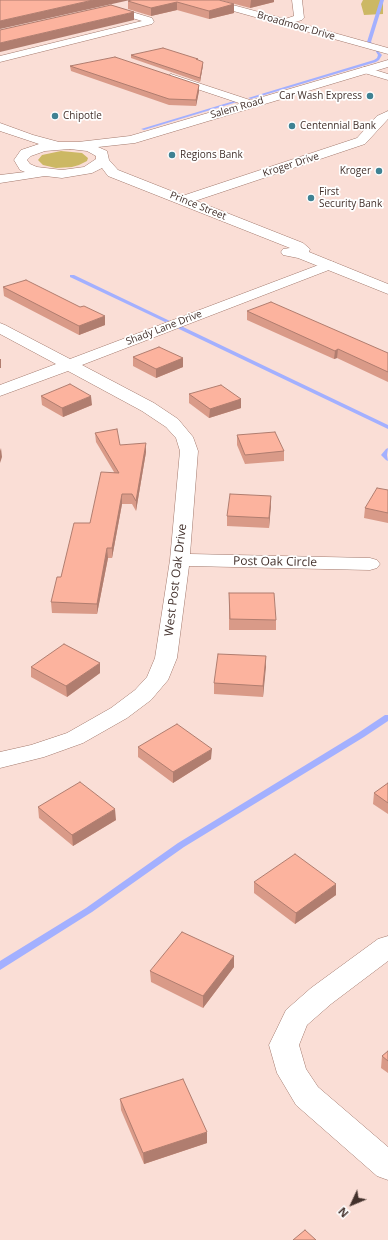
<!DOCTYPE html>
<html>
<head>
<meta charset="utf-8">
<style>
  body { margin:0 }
  #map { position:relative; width:388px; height:1240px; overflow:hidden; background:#faded6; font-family:"Open Sans",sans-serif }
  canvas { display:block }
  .north { position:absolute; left:332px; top:1184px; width:40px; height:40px; -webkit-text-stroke:3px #fff; paint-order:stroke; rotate:226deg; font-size:11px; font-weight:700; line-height:16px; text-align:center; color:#43312c }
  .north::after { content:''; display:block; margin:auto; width:14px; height:18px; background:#43312c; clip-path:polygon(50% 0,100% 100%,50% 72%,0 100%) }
</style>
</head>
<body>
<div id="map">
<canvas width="388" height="1240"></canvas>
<div class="north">N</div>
</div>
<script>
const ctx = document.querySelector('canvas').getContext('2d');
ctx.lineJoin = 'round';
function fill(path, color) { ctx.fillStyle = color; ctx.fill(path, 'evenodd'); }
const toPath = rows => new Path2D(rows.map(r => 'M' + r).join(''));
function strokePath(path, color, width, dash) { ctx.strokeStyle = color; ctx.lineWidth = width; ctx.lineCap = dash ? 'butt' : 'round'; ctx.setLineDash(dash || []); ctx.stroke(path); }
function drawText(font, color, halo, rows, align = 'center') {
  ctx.font = font + ' "Open Sans",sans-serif'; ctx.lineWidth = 3.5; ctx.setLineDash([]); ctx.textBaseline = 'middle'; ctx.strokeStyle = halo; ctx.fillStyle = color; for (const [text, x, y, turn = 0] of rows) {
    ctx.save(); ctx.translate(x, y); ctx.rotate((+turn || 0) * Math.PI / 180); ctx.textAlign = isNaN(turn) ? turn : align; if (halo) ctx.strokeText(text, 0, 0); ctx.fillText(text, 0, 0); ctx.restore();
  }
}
const green = toPath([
  [363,0,383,0,383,14,364,15,361,4],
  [61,151,82,153,88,158,87,161,79,165,72,167,56,168,43,165,38,160,42,155]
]);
const stream = toPath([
  [380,0,384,0,371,42,374,45,372,46,367,42,380,0],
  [375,50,377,50,382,55,379,60,376,62,251,99,248,98,374,60,377,58,378,55,375,50],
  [234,101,237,102,144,130,141,129,234,101],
  [70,275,74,275,170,321,165,322,70,277,70,275],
  [181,326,388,425,388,429,179,329,178,328,181,326],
  [388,448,387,455,388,461,386,460,381,455,386,449,388,448],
  [385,715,388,715,388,721,364,737,184,847,92,912,0,970,0,961,86,908,178,843,358,733,385,715]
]);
const minor = toPath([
  [199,0,214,0,285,19,294,16,292,0,302,0,304,18,302,20,295,22,388,48,388,54,201,2,199,0],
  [112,6,152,18,154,22,152,24,0,62,0,56,142,21,109,11,107,9,109,7,112,6],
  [365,67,388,74,388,80,361,72,360,70,361,68,365,67],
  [171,74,256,102,258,104,256,106,248,106,167,79,166,77,171,74],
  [388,111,388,119,365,144,189,203,179,203,177,200,179,197,357,138,377,116,388,111],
  [329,261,334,262,336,265,334,268,82,365,154,403,178,419,193,437,198,451,190,554,370,558,377,560,380,564,377,568,370,570,189,566,177,658,168,680,151,700,127,718,83,743,44,757,0,768,0,752,31,745,67,733,111,708,135,690,147,677,155,658,170,560,180,451,176,438,166,427,142,411,68,371,0,396,0,385,56,364,0,334,0,323,5,325,70,359,329,261],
  [388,936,388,961,331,1004,307,1025,299,1045,306,1069,318,1087,388,1147,388,1180,377,1176,296,1105,277,1073,269,1045,286,1010,311,988,378,939,388,936]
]);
const secondary = toPath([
  [388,60,388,67,135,143,98,147,107,151,109,160,118,170,303,243,310,249,309,252,388,284,388,294,298,258,283,255,281,252,283,249,290,248,108,176,102,168,92,173,62,178,45,176,0,183,0,175,25,172,20,170,14,160,21,150,39,144,0,131,0,123,33,135,59,142,78,142,130,136,388,60],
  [70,149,87,151,96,156,96,159,84,167,62,170,37,167,30,164,27,160,31,156,45,151,70,149]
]);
const wall = toPath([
  [131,0,234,4,234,13,209,19,177,10,151,16,128,9,128,1],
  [220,0,274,0,274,2,250,8],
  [131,55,198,60,203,65,200,82,131,58],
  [70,66,199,85,199,91,196,106,169,105,71,71],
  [3,287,105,325,79,335,4,296],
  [247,311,388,353,388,382,337,358,334,359,247,320],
  [133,357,183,358,183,367,156,378,133,366],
  [189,394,241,399,241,408,209,418,189,403],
  [41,396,92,405,63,417,42,405],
  [95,433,120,445,146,452,136,511,132,504,122,504,112,558,108,558,97,614,52,613,51,602,61,577,90,523,114,472,96,442],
  [237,435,284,451,284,461,245,464,237,445],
  [388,490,388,523,364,518,365,508],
  [271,496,269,528,227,526,227,516],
  [229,593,276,620,276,630,229,630],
  [266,656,263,697,214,694,214,683],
  [31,667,100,673,67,697,31,677],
  [138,747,211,759,173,783,138,757],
  [388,783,388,814,373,804,374,793],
  [38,807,116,820,73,846,39,818],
  [254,882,336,895,295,924,254,893],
  [234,967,203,1008,151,982,150,971],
  [388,1051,388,1073,381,1068,382,1056],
  [120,1099,207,1143,144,1164,121,1110]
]);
const shadedWall = toPath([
  [93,0,130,0,0,29,0,21],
  [251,0,274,0,274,2,250,8],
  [177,2,177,10,151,16,151,8],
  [234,4,234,13,209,19,209,11],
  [134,12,134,20,0,52,0,43],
  [203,62,203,65,200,82,200,78],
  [199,85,199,91,196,106,196,100],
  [105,316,105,325,79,335,79,326],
  [338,349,337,358,334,359,335,351],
  [183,358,183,367,156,378,156,369],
  [0,359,1,359,1,368,0,368],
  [91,396,92,405,63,417,62,408],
  [241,399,241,408,209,418,210,409],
  [146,443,146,452,136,511,136,501],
  [1,448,2,457,0,463,0,451],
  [122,494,122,504,112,558,112,548],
  [271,496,271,506,269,528,269,518],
  [107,548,108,558,97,614,97,604],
  [266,656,266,667,263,697,263,686],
  [100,663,100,673,67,697,66,686],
  [212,749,211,759,173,783,173,772],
  [115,809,116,820,73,846,72,835],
  [336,884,336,895,295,924,296,913],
  [234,956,234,967,203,1008,203,996],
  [207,1132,207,1143,144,1164,143,1153]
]);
const building = toPath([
  [0,0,93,0,0,21,0,0],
  [131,0,219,0,234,4,209,11,177,2,151,8,128,1,131,0],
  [111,5,134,12,0,43,0,30,111,5],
  [163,48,198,59,196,59,203,62,200,78,131,55,163,48],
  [115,57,199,85,196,100,169,99,70,66,115,57],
  [26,280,80,307,84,306,105,316,79,326,3,287,26,280],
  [271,302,388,353,388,372,338,349,335,351,247,311,271,302],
  [159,347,183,358,156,369,133,357,159,347],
  [70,384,91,396,62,408,41,396,70,384],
  [221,385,241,399,210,409,189,394,221,385],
  [117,429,120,445,146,443,136,501,132,494,122,494,112,548,107,548,97,604,51,602,57,577,61,577,74,523,90,523,101,472,119,473,95,433,117,429],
  [275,432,284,451,245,455,237,435,275,432],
  [377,488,388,490,388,513,365,508,377,488],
  [230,494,271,496,269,518,227,516,230,494],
  [229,593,274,593,276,620,230,619,229,593],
  [64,644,100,663,66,686,31,667,64,644],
  [218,654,266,656,263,686,214,683,218,654],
  [177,724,212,749,173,772,138,747,177,724],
  [80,782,115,809,72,835,38,807,80,782],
  [388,783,388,803,374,793,388,783],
  [295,854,336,884,296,913,254,882,295,854],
  [182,932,234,956,203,996,150,971,182,932],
  [388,1051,388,1061,382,1056,388,1051],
  [183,1079,207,1132,143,1153,120,1099,183,1079],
  [305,1230,316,1240,293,1240,305,1230]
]);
const markers = [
  [370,96,4,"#3f8293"],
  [55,116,4,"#3f8293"],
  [292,126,4,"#3f8293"],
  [172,155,4,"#3f8293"],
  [379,171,4,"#3f8293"],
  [311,198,4,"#3f8293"]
];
const farStreetnames = [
  ["Broadmoor Drive",296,26,16],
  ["Salem Road",237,108,-16],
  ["Kroger Drive",291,165,-18],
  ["Prince Street",198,206,22],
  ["Shady Lane Drive",164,328,-21]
];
const farPoinames = [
  ["Car Wash Express",362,96,"right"],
  ["Chipotle",63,116],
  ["Centennial Bank",300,126],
  ["Regions Bank",180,155],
  ["Kroger",371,171,"right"],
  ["First",319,192],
  ["Security Bank",319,204]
];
const streetNames = [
  ["Post Oak Circle",275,562,1],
  ["West Post Oak Drive",176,580,-83]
];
fill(green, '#ccb864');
fill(stream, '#a3b0ff');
strokePath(minor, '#a2796d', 1);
strokePath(secondary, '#a2796d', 1);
fill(minor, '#fff');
fill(secondary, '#fff');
fill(wall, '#d99a88');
fill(shadedWall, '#b07d6f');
fill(building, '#fcb39e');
strokePath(building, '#b07d6f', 1);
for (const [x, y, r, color] of markers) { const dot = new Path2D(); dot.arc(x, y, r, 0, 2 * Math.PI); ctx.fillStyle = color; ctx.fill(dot); strokePath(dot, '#fff', 1.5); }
drawText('10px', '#43312c', '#fff', farStreetnames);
drawText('10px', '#43312c', '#fff', farPoinames, 'left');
drawText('12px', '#43312c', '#fff', streetNames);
</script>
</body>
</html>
